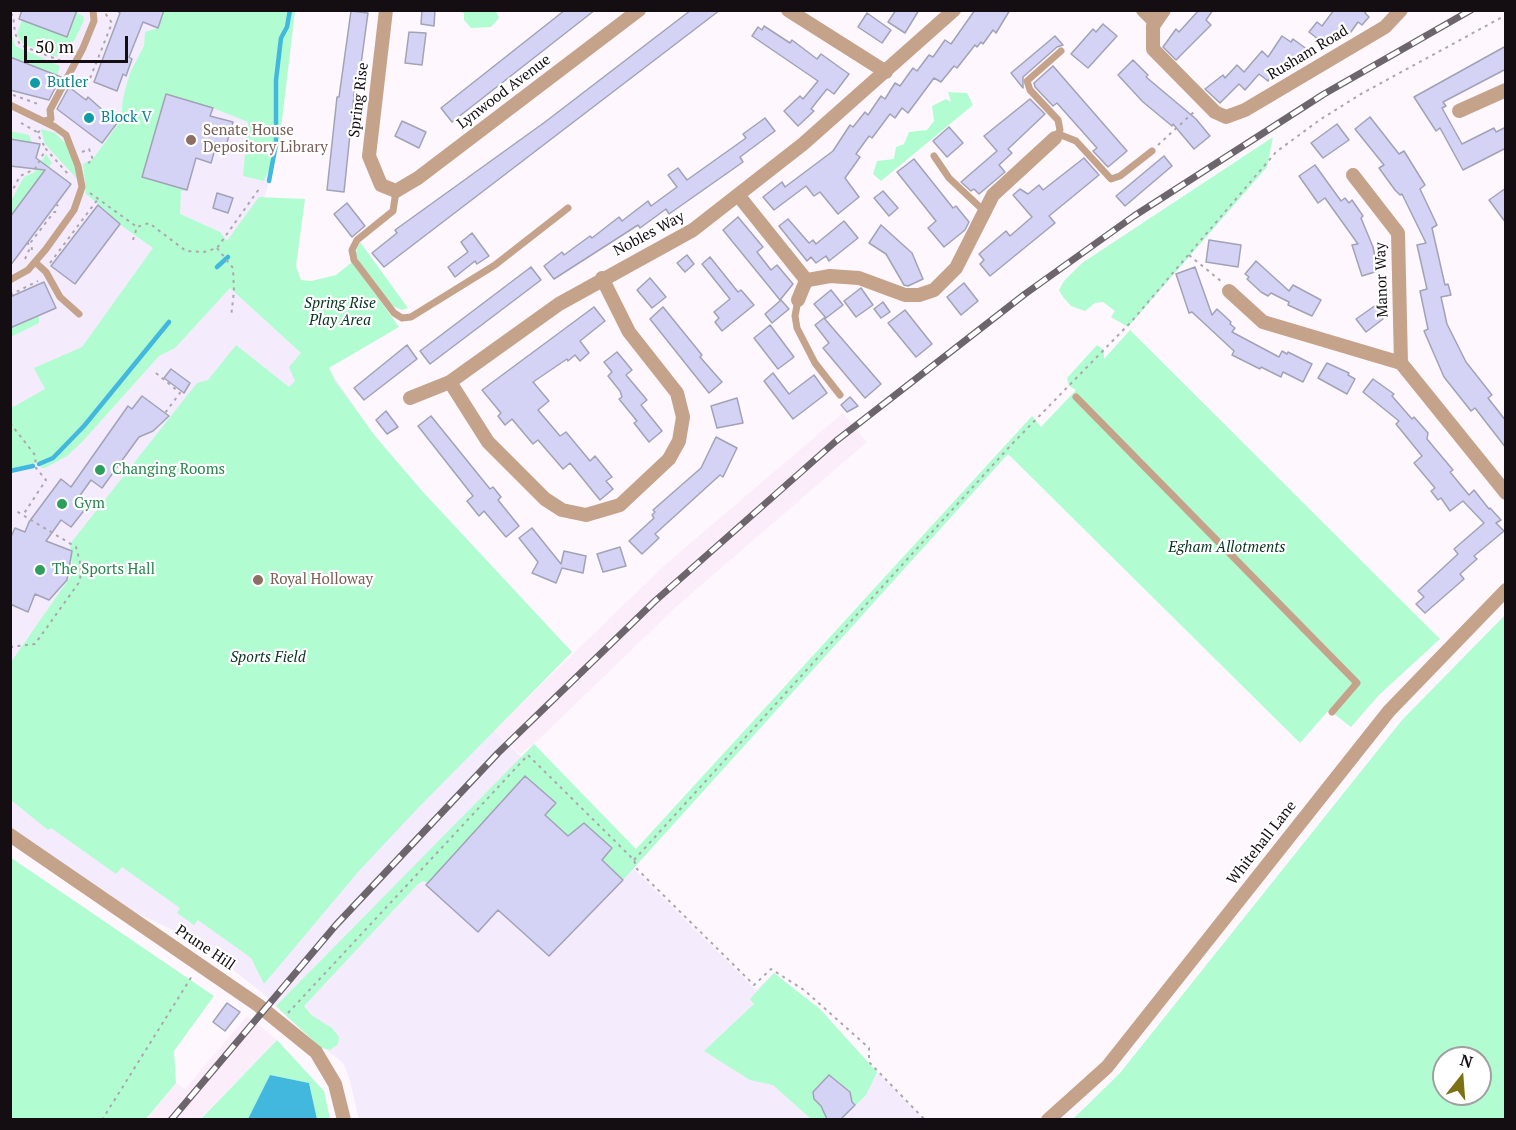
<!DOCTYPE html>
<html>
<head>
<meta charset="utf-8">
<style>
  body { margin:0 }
  #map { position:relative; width:1516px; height:1130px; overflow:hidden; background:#fef7fe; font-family:"PT Serif",serif }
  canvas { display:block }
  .frame { position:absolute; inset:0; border:12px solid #140e13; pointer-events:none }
  .north { position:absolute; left:1432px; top:1046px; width:60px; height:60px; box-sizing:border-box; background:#fff; border:2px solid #a19fa1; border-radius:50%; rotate:17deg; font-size:16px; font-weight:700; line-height:24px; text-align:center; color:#140e13 }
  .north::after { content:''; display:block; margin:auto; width:21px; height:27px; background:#7c7213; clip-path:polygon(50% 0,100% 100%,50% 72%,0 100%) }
  .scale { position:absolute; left:24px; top:36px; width:104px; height:27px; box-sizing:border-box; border:3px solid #140e13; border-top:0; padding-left:8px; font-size:18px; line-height:21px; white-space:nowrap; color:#140e13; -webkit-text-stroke:4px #fff; paint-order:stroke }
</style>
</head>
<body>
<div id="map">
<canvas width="1516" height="1130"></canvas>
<div class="frame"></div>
<div class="north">N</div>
<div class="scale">50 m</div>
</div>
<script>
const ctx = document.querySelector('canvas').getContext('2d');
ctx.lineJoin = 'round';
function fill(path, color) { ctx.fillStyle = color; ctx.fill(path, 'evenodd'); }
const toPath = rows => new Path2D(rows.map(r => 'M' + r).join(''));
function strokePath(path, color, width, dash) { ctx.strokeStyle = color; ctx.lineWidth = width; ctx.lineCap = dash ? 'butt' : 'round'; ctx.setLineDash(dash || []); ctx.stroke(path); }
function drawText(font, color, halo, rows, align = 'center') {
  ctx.font = font + ' "PT Serif",serif'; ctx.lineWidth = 4.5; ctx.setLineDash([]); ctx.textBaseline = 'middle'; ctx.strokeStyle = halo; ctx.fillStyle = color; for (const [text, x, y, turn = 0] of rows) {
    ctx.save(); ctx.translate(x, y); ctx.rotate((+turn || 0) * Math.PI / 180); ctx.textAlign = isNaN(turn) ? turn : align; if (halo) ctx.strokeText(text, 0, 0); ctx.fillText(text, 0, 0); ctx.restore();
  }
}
const built = toPath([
  [843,413,867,442,676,607,534,744,520,754,494,730,667,563],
  [247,1016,277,1040,200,1119,146,1120,176,1083,185,1089]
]);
const education = toPath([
  [10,11,295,11,279,145,265,196,231,256,329,369,375,436,423,492,572,652,494,730,756,990,774,973,820,1009,855,1049,923,1119,359,1119,349,1077,343,1063,293,1023,261,992,196,941,126,908,11,828]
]);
const green = toPath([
  [164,11,295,11,279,145,264,181,243,176,248,122,213,108,167,94,142,177,187,190,181,191,180,214,220,232,227,241,259,197,305,199,296,266,301,280,311,281,336,275,352,262,399,327,329,368,335,381,375,436,423,492,572,652,417,809,358,872,264,984,251,958,198,920,194,925,177,913,180,908,122,867,116,874,51,828,48,830,11,800,11,662,73,573,70,544,197,383,208,380,236,345,289,387,295,381,289,367,301,353,230,288,175,348,159,356,82,442,67,456,45,468,41,468,39,462,11,471,10,404,13,407,45,389,34,368,82,347,153,248,108,216,109,213,86,194,83,164,93,159,121,120,123,98,130,73,144,46,145,32,158,28],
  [459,11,496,11,499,18,491,27,471,28,464,20,464,13],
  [76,12,84,17,83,23,73,43,69,47,61,45,57,57,23,44,17,34,22,20],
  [10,29,15,46,60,66,57,76,11,57],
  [948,92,967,93,973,105,881,181,873,174,877,161,894,159,896,147,904,144,909,132,927,130,934,121,932,106,946,99,951,102],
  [41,129,55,133,69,147,81,183,45,144],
  [10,131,29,135,32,143,11,139],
  [1273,137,1267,167,1128,327,1111,317,1115,311,1103,302,1095,303,1085,311,1071,306,1063,297,1059,290,1064,281,1082,263],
  [46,154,52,163,11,217,11,201,24,177,35,172],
  [360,242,408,308,402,310,392,306,362,266,355,254],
  [39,316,39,323,11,337,11,328],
  [1130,330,1440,639,1379,695,1351,727,1329,710,1300,743,1008,454,623,880,602,860,612,848,584,823,568,836,545,815,555,803,525,776,428,883,423,881,417,885,304,1006,311,1015,332,1028,339,1037,338,1044,330,1050,321,1048,276,1006,534,744,636,849,1032,416,1041,427,1076,390,1069,386,1067,378,1097,345,1104,350,1104,359],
  [1505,615,1505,1119,1073,1119,1120,1073,1402,720],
  [1444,1058,1480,1058,1480,1094,1444,1094],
  [10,857,214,996,174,1051,176,1083,146,1119,11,1119],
  [774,973,820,1009,877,1072,866,1095,842,1119,811,1119,773,1085,750,1080,704,1051,754,1004,750,999],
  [277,1040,324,1091,330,1119,317,1119,309,1083,270,1075,248,1119,200,1120]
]);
const water = toPath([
  [270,1075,309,1083,317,1119,248,1119]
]);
const stream = toPath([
  [269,181,276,144,276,80,281,38,287,27,290,10],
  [217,267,228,257],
  [39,464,53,458,84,426,169,322],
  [10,471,33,466]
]);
const building = toPath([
  [22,10,77,10,67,37,19,19,22,10],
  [116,10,164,10,158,28,143,22,129,57,132,59,126,76,123,74,117,91,94,82,120,13,116,10],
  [422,10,435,10,434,26,421,24,422,10],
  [565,10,595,10,452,122,441,108,565,10],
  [691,10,720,10,384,267,372,253,397,233,395,230,545,122,691,10],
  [896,10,919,10,905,33,888,22,896,10],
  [975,10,1010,10,996,33,993,30,983,44,981,42,977,47,975,45,957,68,954,66,941,82,934,78,908,113,902,108,895,118,890,114,872,138,869,136,856,154,860,157,845,178,859,197,838,214,820,192,814,196,806,186,774,210,763,197,782,182,785,187,833,151,850,125,853,127,865,112,868,115,881,96,885,99,895,83,900,86,913,68,917,71,929,55,933,57,945,40,951,44,975,10],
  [1199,10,1213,10,1206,20,1211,25,1176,60,1163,47,1176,29,1179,32,1199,10],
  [1334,10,1367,10,1365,13,1369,17,1362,25,1358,22,1348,36,1341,30,1328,47,1309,32,1317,22,1322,26,1334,10],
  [351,11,368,13,358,86,355,86,344,192,327,190,337,97,339,97,351,11],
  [867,13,891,30,882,43,858,27,867,13],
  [1103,24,1117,36,1088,68,1071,54,1093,29,1096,32,1103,24],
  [764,26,790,43,792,40,817,59,821,54,849,74,834,94,827,89,811,109,814,111,798,126,784,111,800,96,803,99,818,81,752,36,758,27,762,30,764,26],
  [409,32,426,33,422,65,405,63,409,32],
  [1055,36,1063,45,1057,47,1023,77,1023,88,1011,73,1055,36],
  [1282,36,1291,42,1293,39,1308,50,1297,65,1290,60,1279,74,1275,72,1268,81,1259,74,1245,90,1239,84,1220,103,1205,89,1223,75,1225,78,1237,65,1244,72,1262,51,1268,57,1282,36],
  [1506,46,1506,69,1443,102,1446,106,1442,108,1462,144,1494,128,1496,132,1506,127,1506,148,1463,170,1440,128,1436,131,1414,97,1506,46],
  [10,57,61,77,49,100,10,90,10,57],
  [1133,60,1148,75,1146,77,1196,119,1210,136,1194,149,1173,124,1172,126,1143,102,1118,75,1133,60],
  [1053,66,1127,151,1108,167,1093,151,1097,148,1057,103,1053,106,1035,87,1034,83,1053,66],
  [69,87,86,100,88,97,117,123,102,143,57,109,69,87],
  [166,94,213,108,210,116,233,122,225,149,216,146,211,163,196,158,187,190,142,177,166,94],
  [1030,99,1045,114,1008,149,1012,153,999,165,1005,172,979,194,974,189,971,191,961,182,997,151,984,136,1030,99],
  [1370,117,1399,154,1404,151,1425,185,1420,189,1437,225,1432,228,1445,285,1448,284,1451,295,1441,297,1447,324,1466,362,1492,395,1488,398,1506,421,1506,448,1475,408,1471,411,1444,377,1424,331,1428,329,1420,291,1427,289,1417,245,1426,243,1402,194,1400,195,1395,190,1379,168,1384,165,1355,129,1370,117],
  [765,118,775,131,740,157,743,162,669,214,666,209,640,228,638,225,554,279,544,266,562,252,564,255,590,236,592,238,619,217,622,221,648,201,651,206,677,187,668,175,678,168,687,180,746,138,743,134,765,118],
  [402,121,426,132,419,148,395,136,402,121],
  [1337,124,1349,140,1323,158,1311,143,1337,124],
  [949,127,963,143,947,157,933,141,949,127],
  [10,139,40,144,36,158,71,184,10,266,10,217,45,170,10,166,10,139],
  [1164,156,1172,166,1125,206,1116,196,1164,156],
  [1084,158,1099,175,1049,216,1055,223,990,276,980,264,984,260,979,254,1006,231,1010,236,1032,217,1013,195,1020,189,1028,194,1039,185,1043,190,1084,158],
  [914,159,953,208,956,206,969,222,965,230,944,247,928,228,936,221,897,172,914,159],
  [1315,165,1341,201,1345,198,1349,203,1352,200,1363,216,1361,218,1373,247,1378,271,1362,276,1352,245,1358,244,1325,198,1318,203,1299,176,1315,165],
  [1506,188,1506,223,1489,200,1506,188],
  [883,191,898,208,889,216,874,198,883,191],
  [217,193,233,198,228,213,213,208,217,193],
  [347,203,365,226,352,237,334,214,347,203],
  [98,205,120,224,75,284,51,266,98,205],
  [738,217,763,247,757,252,771,270,777,265,793,284,780,300,723,230,738,217],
  [788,219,809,243,813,240,816,244,844,221,858,238,829,261,826,256,816,263,811,257,807,261,779,226,788,219],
  [881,225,912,253,923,279,908,286,904,285,886,254,869,243,881,225],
  [472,233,489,256,477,264,475,261,455,277,448,267,468,252,461,242,472,233],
  [1209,240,1241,245,1238,267,1206,262,1209,240],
  [687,255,694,264,685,272,677,263,687,255],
  [710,257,738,292,741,290,754,305,722,331,715,322,719,318,714,312,730,299,702,264,710,257],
  [1256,261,1289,291,1293,285,1321,300,1312,316,1288,305,1289,302,1271,293,1268,296,1261,292,1247,279,1249,277,1245,274,1256,261],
  [531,267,541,280,430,364,420,351,531,267],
  [1195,267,1212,315,1217,309,1231,322,1230,324,1235,328,1232,332,1279,357,1282,351,1287,354,1288,352,1312,364,1303,382,1283,372,1281,377,1261,367,1260,369,1232,355,1234,351,1192,312,1189,313,1176,274,1195,267],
  [650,278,666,297,652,308,637,290,650,278],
  [44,282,56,308,10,328,10,297,44,282],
  [964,283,978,301,961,315,947,297,964,283],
  [861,288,873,305,856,317,844,301,861,288],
  [831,290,843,305,826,318,814,304,831,290],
  [781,300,789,309,772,323,765,314,781,300],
  [883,302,890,312,881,318,874,309,883,302],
  [1376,305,1383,319,1366,332,1356,319,1376,305],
  [594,307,605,321,580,341,589,353,580,361,575,355,568,361,567,359,533,382,549,401,538,410,560,436,566,432,590,461,595,456,612,477,606,481,613,489,600,500,570,463,563,469,538,440,533,444,512,419,505,425,498,416,501,413,482,390,594,307],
  [663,307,702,355,700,357,722,382,709,393,650,319,663,307],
  [905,310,932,344,916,357,888,323,905,310],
  [824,318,881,384,865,398,823,348,829,343,815,325,824,318],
  [770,325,794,357,778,369,754,338,770,325],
  [407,345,417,359,364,400,354,388,407,345],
  [617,352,632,370,626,375,647,400,641,405,662,431,649,442,634,423,637,421,619,399,622,397,620,391,608,376,612,372,604,362,617,352],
  [1327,363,1349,373,1348,375,1355,379,1347,394,1318,378,1327,363],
  [171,369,190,383,184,393,164,378,171,369],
  [773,373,789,394,814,375,827,393,793,419,764,381,773,373],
  [1373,379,1394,394,1392,396,1412,419,1414,417,1428,433,1427,439,1453,470,1450,472,1469,495,1474,490,1489,509,1490,508,1501,520,1496,523,1504,531,1474,556,1477,559,1460,574,1464,579,1425,613,1416,604,1424,597,1418,591,1458,554,1454,549,1484,523,1463,501,1450,511,1441,498,1438,500,1431,491,1435,488,1414,463,1422,456,1396,424,1399,421,1363,392,1373,379],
  [142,396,169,416,153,431,139,437,102,488,91,480,76,501,86,508,71,527,61,520,46,541,72,551,67,580,49,600,35,594,28,612,10,604,10,539,15,528,25,532,29,522,61,479,71,487,128,406,132,409,142,396],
  [850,397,858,406,847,412,841,405,850,397],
  [737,398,743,423,717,428,711,406,737,398],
  [386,411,398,427,387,434,376,420,386,411],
  [431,416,490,489,493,487,501,497,498,500,519,526,506,537,484,511,479,516,467,501,473,496,418,426,431,416],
  [716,437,737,448,723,477,720,475,655,534,659,538,642,554,629,541,654,518,652,515,655,512,653,510,701,468,716,437],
  [532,528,561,564,564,551,586,556,583,573,562,568,556,583,532,573,538,562,519,538,532,528],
  [620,547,626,566,603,572,597,554,620,547],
  [525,776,556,803,545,815,568,836,584,823,612,848,602,860,623,880,549,956,498,910,478,932,426,885,525,776],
  [227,1003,240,1012,225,1031,213,1022,227,1003],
  [829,1075,850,1092,852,1102,855,1105,841,1119,827,1119,821,1106,814,1099,813,1092,829,1075]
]);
const path = toPath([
  [10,14,13,15,15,33,20,45,64,62],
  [77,81,89,81,112,23,103,10],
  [13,95,41,105],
  [21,123,37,132],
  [40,131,37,133,46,149],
  [1158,145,1196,110],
  [82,152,89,149,93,160,88,163],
  [90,193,137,227],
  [10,195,20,176,35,169,46,149,68,174],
  [56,204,61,209],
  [133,240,137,227,149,223,186,251,204,252,217,248,259,189],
  [217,248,233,268,234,291,231,317],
  [32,250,31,242,54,212,59,212],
  [1189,255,1222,282],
  [25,259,29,250,28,242],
  [50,263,98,199],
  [10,295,38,281],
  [10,360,12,360],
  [156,373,180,393,165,413],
  [10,423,35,455,36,468,46,480,23,515],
  [10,647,35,644,80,581,81,566,76,547,16,511],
  [634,860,1012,444,1131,322,1276,152,1321,119,1361,94,1506,15],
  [288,1013,528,755,634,860,637,869,754,985,771,969,804,990,869,1048,869,1062,925,1120],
  [102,1120,192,976]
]);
const lane = toPath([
  [10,105,55,127,66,135,78,166,82,187,74,210,46,249,28,270,10,280],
  [44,121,51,119,50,110,83,48,94,21,93,10],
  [1055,138,1061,135,1076,141,1111,179,1120,176,1152,151],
  [1055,138,1060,130,1058,120,1030,90,1027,81,1061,51],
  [934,156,949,178,983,210],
  [396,191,393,211,357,240,352,250,354,260,394,313,402,318,411,317,495,265,568,208],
  [35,262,46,272,60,297,79,314],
  [798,300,795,316,797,328,815,363,840,395],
  [1076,397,1357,683,1332,712]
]);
const street = toPath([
  [386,10,369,156,381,185,396,191,418,178,639,10],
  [788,10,886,72],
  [1143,10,1155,22],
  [1164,10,1153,26,1153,49,1215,112,1226,117,1245,110,1385,27,1401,10],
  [1459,111,1506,90],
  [1353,175,1398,233,1401,363,1506,493],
  [738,195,807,281],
  [1229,291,1263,322,1401,363],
  [798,300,805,283,808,280,830,276,859,278,905,295,919,295,934,290,956,268,993,195,1055,138],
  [450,382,488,442,545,499,562,510,586,515,620,505,669,459,679,441,683,417,677,393,629,332,602,278],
  [410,398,450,382,559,304,693,230,803,144,954,10],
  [10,835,258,1005,316,1052,335,1084,344,1120],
  [1048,1120,1107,1067,1389,711,1506,590]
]);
const rail = toPath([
  [171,1120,336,925,498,753,655,601,836,441,1025,294,1134,216,1324,94,1471,10]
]);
const markers = [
  [35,83,6,"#0f9aa8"],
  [89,118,6,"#0f9aa8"],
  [191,140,6,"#8d6e63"],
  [100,470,6,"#2e9e5b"],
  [62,504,6,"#2e9e5b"],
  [40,570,6,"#2e9e5b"],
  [258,580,6,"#8d6e63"]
];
const streetNames = [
  ["Rusham Road",1308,53,-31],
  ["Lynwood Avenue",504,92,-37],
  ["Spring Rise",359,100,-83],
  ["Nobles Way",649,234,-28],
  ["Manor Way",1382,280,-92],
  ["Whitehall Lane",1262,843,-52],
  ["Prune Hill",205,948,34]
];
const cultureNames = [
  ["Butler",47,83],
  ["Block V",101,118]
];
const educationNames = [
  ["Senate House",203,131],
  ["Depository Library",203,148],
  ["Royal Holloway",270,580]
];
const parkNames = [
  ["Spring Rise",340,304],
  ["Play Area",340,321],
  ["Egham Allotments",1227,548],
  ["Sports Field",268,658]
];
const leisureNames = [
  ["Changing Rooms",112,470],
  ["Gym",74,504],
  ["The Sports Hall",52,570]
];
fill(built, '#fcedfb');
fill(education, '#f4ecfc');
fill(green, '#b1fdd1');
fill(water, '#42b8df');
strokePath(stream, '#42b8df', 4.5);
fill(building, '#d4d3f5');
strokePath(building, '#a2a2b7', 1.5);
strokePath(path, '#ada6ac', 2, [3, 4.5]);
strokePath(lane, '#c5a38b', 7);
strokePath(street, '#c5a38b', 14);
strokePath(rail, '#6c656b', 7);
strokePath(rail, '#fff', 4.5, [14]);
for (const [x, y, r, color] of markers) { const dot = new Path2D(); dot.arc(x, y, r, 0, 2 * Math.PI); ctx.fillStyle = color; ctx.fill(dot); strokePath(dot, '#fff', 2); }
drawText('15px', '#140e13', '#fff', streetNames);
drawText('15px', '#0d838f', '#fff', cultureNames, 'left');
drawText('15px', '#785e54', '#fff', educationNames, 'left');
drawText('italic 15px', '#093420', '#fff', parkNames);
drawText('15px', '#27864d', '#fff', leisureNames, 'left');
</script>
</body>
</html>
